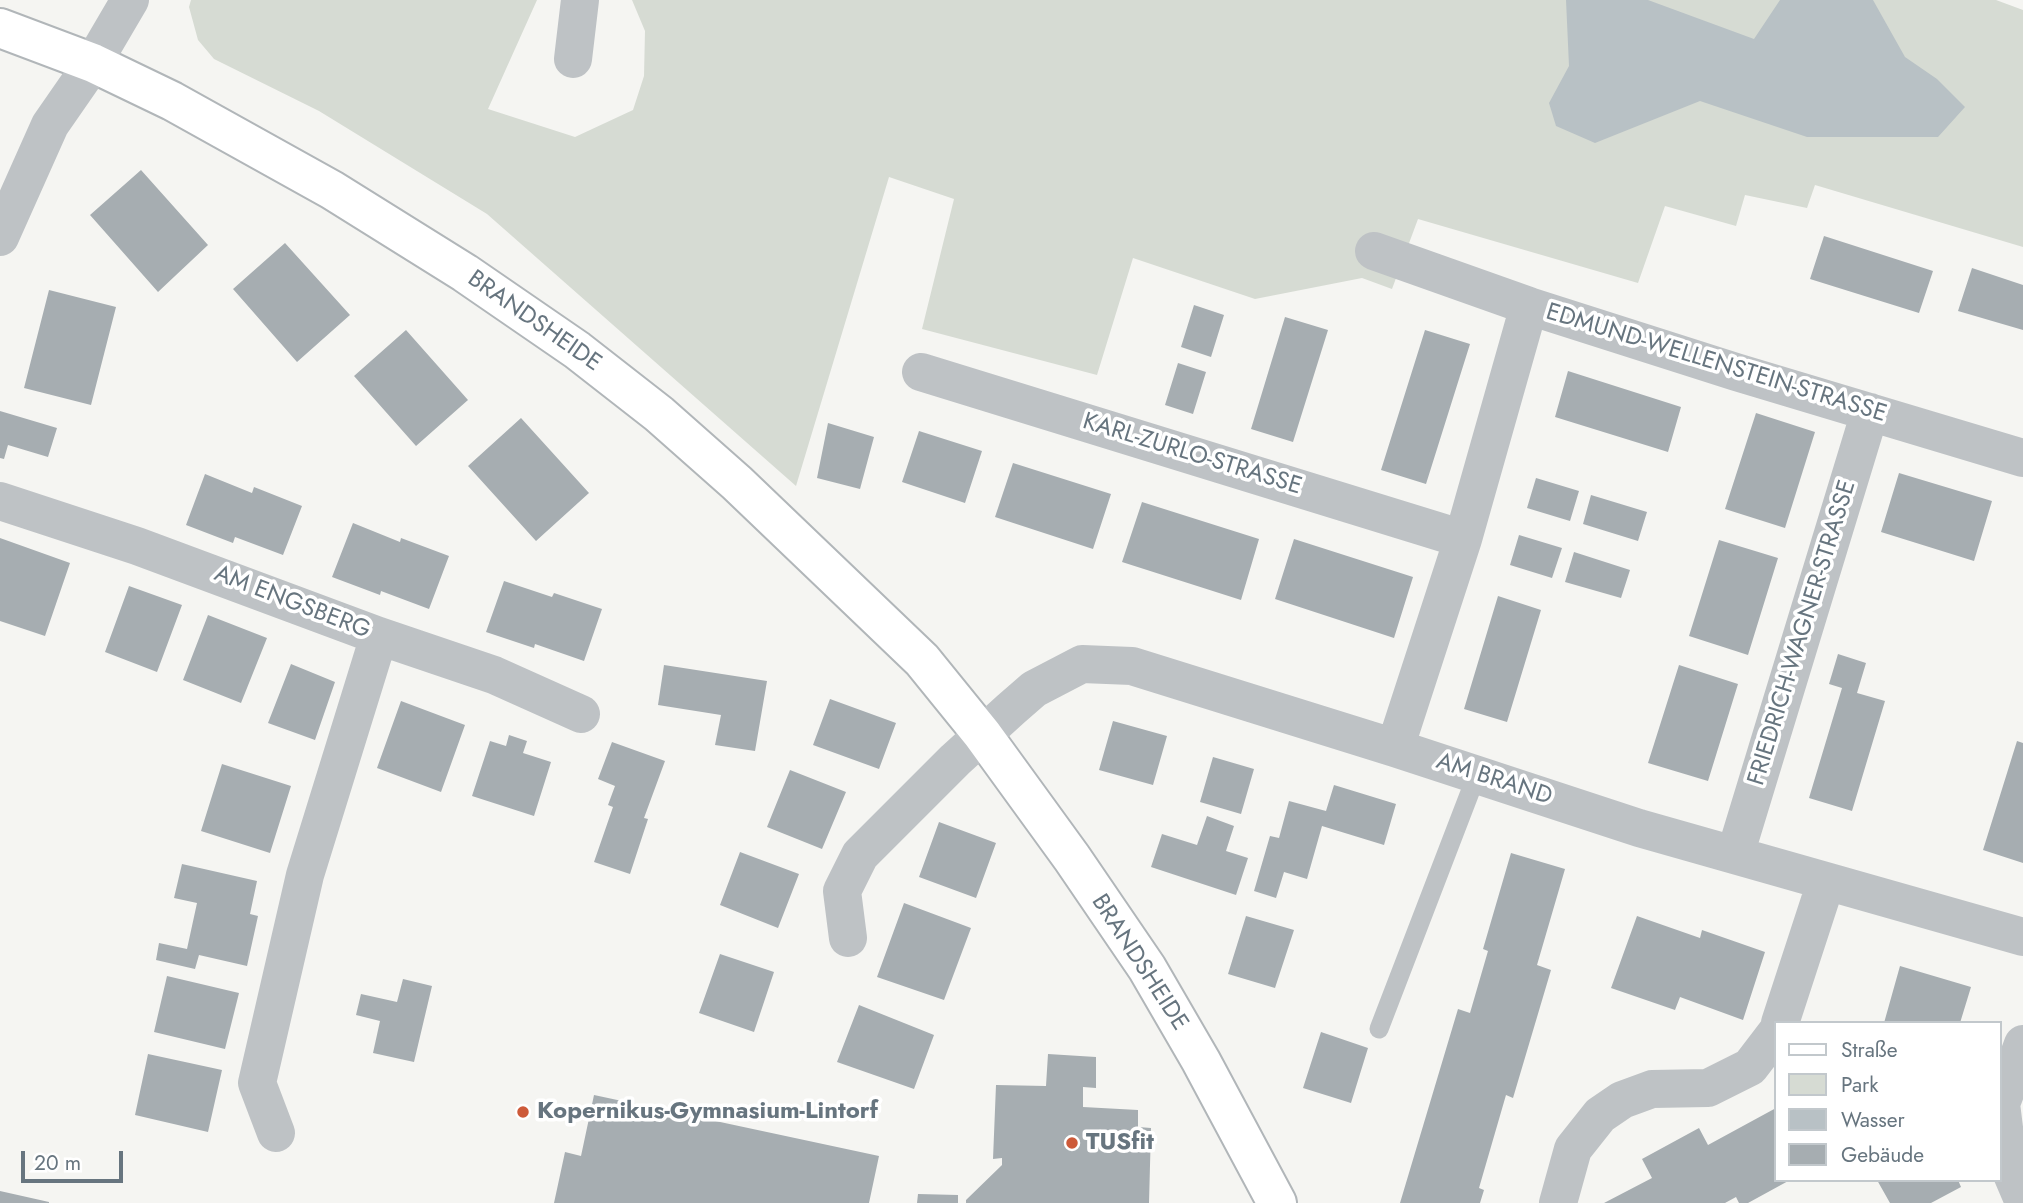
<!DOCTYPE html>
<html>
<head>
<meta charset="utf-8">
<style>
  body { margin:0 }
  #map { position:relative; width:2023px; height:1203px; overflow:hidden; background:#f5f5f2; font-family:Jost,sans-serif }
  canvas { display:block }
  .legend { position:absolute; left:1774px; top:1021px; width:228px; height:161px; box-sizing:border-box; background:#fff; border:2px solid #c2c8cc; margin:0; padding:9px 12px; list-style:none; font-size:21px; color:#67757f }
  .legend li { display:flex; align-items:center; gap:14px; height:35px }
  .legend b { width:35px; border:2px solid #c2c8cc }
  .scale { position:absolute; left:21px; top:1151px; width:102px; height:32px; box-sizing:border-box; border:4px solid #67757f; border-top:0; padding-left:9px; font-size:21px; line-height:24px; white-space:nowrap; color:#67757f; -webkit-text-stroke:5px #fff; paint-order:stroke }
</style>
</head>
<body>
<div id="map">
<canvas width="2023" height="1203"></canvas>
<ul class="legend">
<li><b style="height:9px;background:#fff"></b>Straße</li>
<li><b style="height:19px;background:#d6dbd3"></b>Park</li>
<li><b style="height:19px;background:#b8c1c5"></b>Wasser</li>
<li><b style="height:19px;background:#a6adb1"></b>Gebäude</li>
</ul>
<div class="scale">20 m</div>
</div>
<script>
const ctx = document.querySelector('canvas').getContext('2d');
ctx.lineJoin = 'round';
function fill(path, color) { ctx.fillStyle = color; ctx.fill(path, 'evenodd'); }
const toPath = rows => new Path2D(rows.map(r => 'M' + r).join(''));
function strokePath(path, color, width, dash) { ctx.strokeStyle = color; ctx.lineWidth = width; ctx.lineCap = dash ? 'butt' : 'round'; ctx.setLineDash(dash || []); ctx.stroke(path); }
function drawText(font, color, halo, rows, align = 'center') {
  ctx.font = font + ' Jost,sans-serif'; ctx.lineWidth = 7; ctx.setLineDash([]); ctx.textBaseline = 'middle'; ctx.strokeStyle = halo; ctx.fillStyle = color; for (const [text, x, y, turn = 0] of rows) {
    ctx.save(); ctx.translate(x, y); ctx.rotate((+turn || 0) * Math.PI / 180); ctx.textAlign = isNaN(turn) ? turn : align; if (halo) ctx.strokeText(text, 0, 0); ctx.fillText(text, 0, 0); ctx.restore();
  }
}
const green = toPath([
  [191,0,537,0,488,109,575,137,633,110,644,76,645,31,632,0,1996,0,2023,10,2023,247,1815,185,1807,208,1745,195,1736,226,1665,206,1638,283,1418,219,1392,289,1362,278,1255,299,1133,258,1097,375,922,329,954,199,889,177,796,486,487,214,319,111,214,59,198,40,189,7]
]);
const water = toPath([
  [1566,0,1648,0,1754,39,1780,0,1873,0,1905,57,1937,79,1965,107,1938,137,1807,137,1700,101,1595,143,1556,126,1549,103,1569,66]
]);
const building = toPath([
  [141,170,208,245,158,292,90,215],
  [1824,236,1933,271,1919,313,1810,279],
  [285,243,350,315,297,362,233,289],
  [1972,268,2023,285,2023,330,1958,311],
  [49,290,116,307,91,405,24,388],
  [1194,305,1224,315,1211,357,1181,347],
  [1285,317,1328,330,1293,442,1251,429],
  [406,330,468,400,416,446,354,376],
  [1425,330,1470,344,1426,484,1381,470],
  [1178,363,1206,372,1193,414,1165,405],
  [1568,371,1681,407,1668,452,1555,417],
  [0,411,57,428,48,457,8,445,4,459,0,458],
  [1756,413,1815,432,1785,528,1725,509],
  [521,418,589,493,536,541,468,466],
  [828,423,874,437,860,489,817,478],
  [919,431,982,451,965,503,902,482],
  [1013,463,1111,494,1093,549,995,517],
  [1899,473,1992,501,1974,561,1881,532],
  [205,474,252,493,254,487,302,506,283,555,235,537,233,543,186,525],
  [1536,478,1579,491,1570,521,1527,508],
  [1591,495,1647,512,1638,541,1583,524],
  [1142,502,1259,539,1241,600,1122,562],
  [353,523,400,542,401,538,449,556,429,609,381,591,380,595,332,577],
  [1519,535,1562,548,1552,578,1510,565],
  [0,538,70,563,45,636,0,621],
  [1294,539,1413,577,1394,638,1275,599],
  [1719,540,1778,558,1748,655,1689,636],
  [1574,552,1630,570,1621,598,1565,582],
  [504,581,552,597,554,593,602,609,584,661,535,644,534,648,486,632],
  [129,586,182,605,157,672,105,652],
  [1498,596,1541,610,1507,722,1464,709],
  [208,615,267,638,241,703,183,680],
  [1838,654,1866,663,1857,693,1885,701,1852,811,1809,798,1842,688,1829,684],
  [291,664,335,682,315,740,268,723],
  [664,665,767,681,755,751,715,745,721,715,658,705],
  [1679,665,1738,684,1708,781,1648,763],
  [830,699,896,723,879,769,813,745],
  [401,701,465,725,441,792,377,768],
  [1113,721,1167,736,1153,785,1099,770],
  [509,735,527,741,523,753,551,762,534,816,472,796,490,741,506,746],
  [2017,741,2023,743,2023,863,1983,850],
  [612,742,665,761,644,818,648,819,630,874,594,862,613,807,608,805,615,786,598,779],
  [1213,757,1254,769,1241,814,1200,802],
  [222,764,291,786,270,853,201,831],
  [790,770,846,792,822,849,767,827],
  [1334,785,1396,804,1384,845,1322,826,1307,879,1284,872,1276,898,1254,891,1270,836,1279,838,1289,801,1326,811],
  [1207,816,1234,826,1226,851,1248,858,1236,895,1151,867,1162,834,1197,845],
  [939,822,996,843,976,898,919,877],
  [740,852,799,874,778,928,720,905],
  [1511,853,1565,869,1537,965,1551,970,1513,1098,1506,1095,1479,1188,1484,1190,1480,1203,1400,1203,1458,1009,1470,1013,1488,951,1483,949],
  [182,864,257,881,250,914,258,916,247,966,199,955,195,969,156,960,159,943,187,949,197,903,174,898],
  [904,903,971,928,944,1000,877,977],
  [1246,916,1294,930,1275,988,1228,974],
  [1637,916,1700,938,1702,930,1765,952,1743,1020,1680,997,1675,1010,1611,988],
  [720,954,774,972,754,1032,699,1013],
  [1900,966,1971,987,1960,1023,1884,1023],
  [167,976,239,993,225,1049,154,1032],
  [403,979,432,986,414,1062,373,1053,380,1021,356,1015,361,994,397,1002],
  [859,1005,934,1035,914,1089,837,1062],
  [1321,1032,1368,1048,1351,1103,1303,1088],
  [148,1054,222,1070,208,1132,135,1115],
  [1048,1054,1096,1057,1096,1088,1083,1087,1083,1107,1138,1110,1138,1127,1151,1128,1149,1203,966,1203,966,1200,1002,1165,1002,1158,993,1159,996,1085,1046,1086],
  [594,1095,879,1156,869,1203,554,1203,565,1152,581,1156],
  [1776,1108,1776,1180,1790,1180,1748,1203,1739,1203,1736,1197,1725,1203,1604,1203,1652,1178,1642,1159,1699,1128,1708,1145],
  [1877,1180,1958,1180,1961,1187,1931,1203,1890,1203],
  [0,1191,49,1202,49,1203,0,1203],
  [918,1194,958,1195,958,1203,917,1203]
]);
const lane = toPath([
  [1379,1029,1477,774]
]);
const street = toPath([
  [573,59,580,0],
  [0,237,50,125,93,63,130,0],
  [1374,251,1529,306],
  [921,372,1463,539],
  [0,501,137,546,379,636,494,675,581,714],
  [1395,748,1463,539,1529,306,1736,372,2023,458],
  [1735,855,1870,412],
  [848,938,842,891,860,855,955,760,1011,709,1034,689,1082,664,1132,666,1395,748,1639,828,2023,937],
  [1780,1023,1826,882],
  [2023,1044,2001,1104,2009,1167,2023,1200],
  [276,1133,257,1083,305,875,379,636],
  [1558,1203,1573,1149,1600,1115,1622,1100,1652,1089,1708,1088,1750,1067,1776,1033]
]);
const secondary = toPath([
  [0,28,93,63,172,101,332,190,465,273,577,350,659,414,737,483,922,660,982,734,1072,858,1147,968,1201,1061,1277,1203]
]);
const markers = [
  [523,1112,7,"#cd5a39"],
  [1072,1143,7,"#cd5a39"]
];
const streetNames = [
  ["BRANDSHEIDE",534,322,35],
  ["EDMUND-WELLENSTEIN-STRASSE",1716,364,17],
  ["KARL-ZURLO-STRASSE",1192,455,17],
  ["AM ENGSBERG",292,603,21],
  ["FRIEDRICH-WAGNER-STRASSE",1803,633,-73],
  ["AM BRAND",1494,780,18],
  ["BRANDSHEIDE",1139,963,57]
];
const poiNames = [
  ["Kopernikus-Gymnasium-Lintorf",537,1112],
  ["TUSfit",1086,1143]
];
fill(green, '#d6dbd3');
fill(water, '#b8c1c5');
fill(building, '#a6adb1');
strokePath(secondary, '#b1b6b9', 42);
strokePath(lane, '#bec2c5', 19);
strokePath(street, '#bec2c5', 38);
strokePath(secondary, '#fff', 38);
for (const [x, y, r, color] of markers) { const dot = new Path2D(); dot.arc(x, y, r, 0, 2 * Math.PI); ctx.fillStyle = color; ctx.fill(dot); strokePath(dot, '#fff', 2.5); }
drawText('24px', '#67757f', '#fff', streetNames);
drawText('bold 24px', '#67757f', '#fff', poiNames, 'left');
</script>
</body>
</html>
